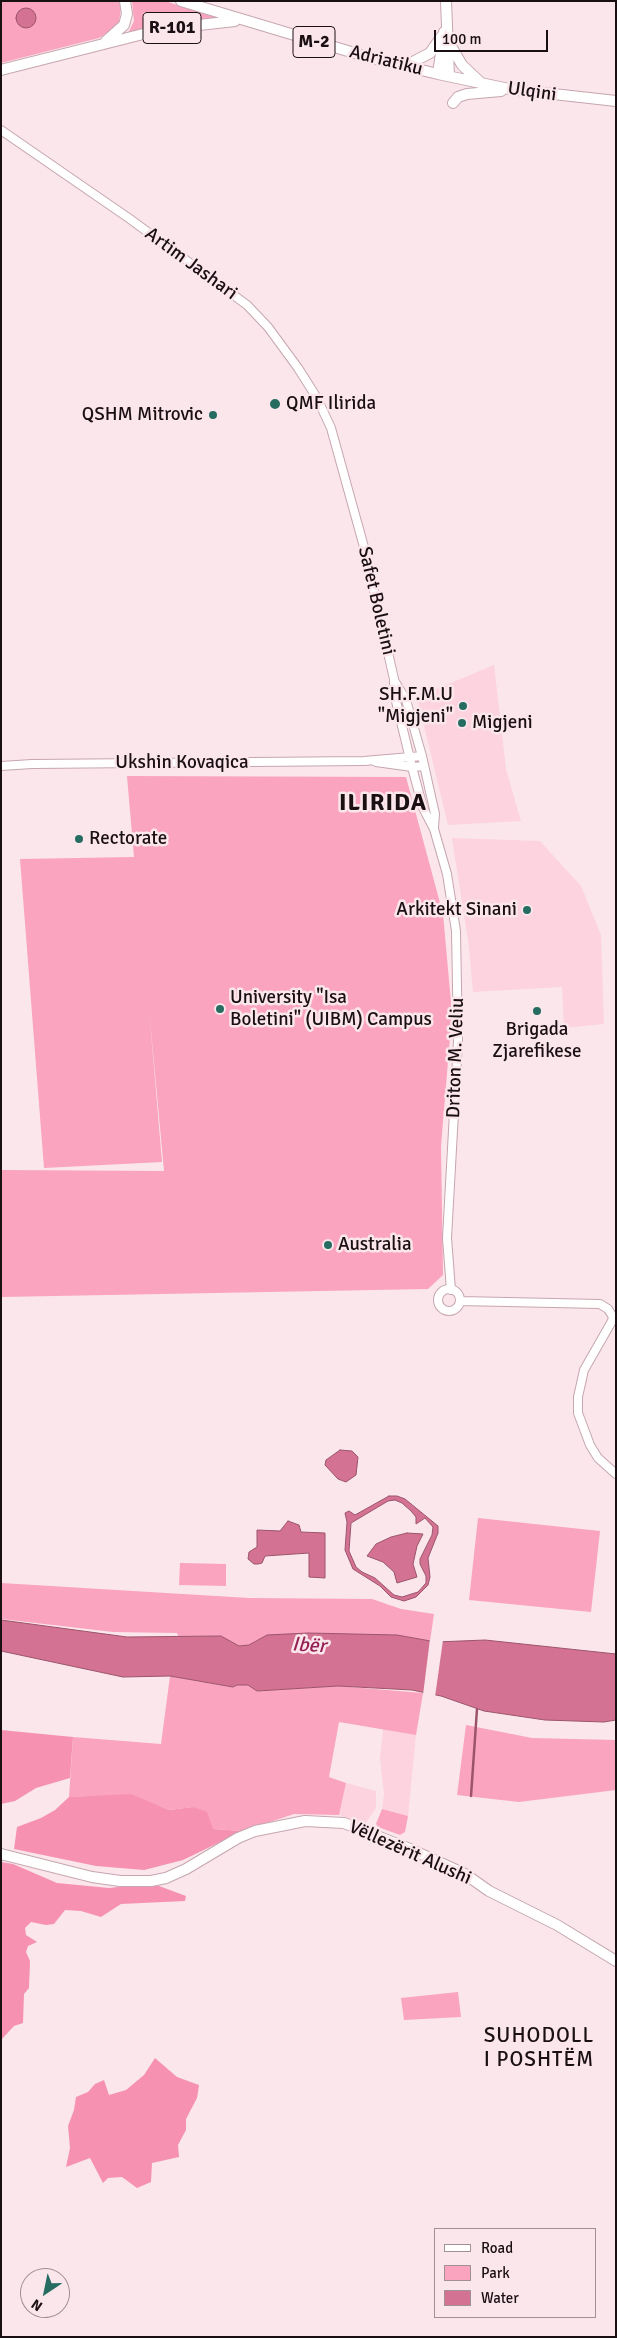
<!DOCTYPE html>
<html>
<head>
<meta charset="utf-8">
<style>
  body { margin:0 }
  #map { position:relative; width:617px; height:2338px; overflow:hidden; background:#fbe6ec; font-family:Signika,sans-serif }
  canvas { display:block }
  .frame { position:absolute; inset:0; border:2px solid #1a0f13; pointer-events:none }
  .legend { position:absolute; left:434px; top:2228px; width:162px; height:90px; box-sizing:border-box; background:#fbe6ec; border:1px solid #a19095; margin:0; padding:6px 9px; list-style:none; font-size:15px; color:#1a0f13 }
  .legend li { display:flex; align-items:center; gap:10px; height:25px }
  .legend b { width:25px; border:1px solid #a19095 }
  .north { position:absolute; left:20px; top:2268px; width:50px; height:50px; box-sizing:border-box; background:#fbe6ec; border:1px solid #a19095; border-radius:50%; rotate:214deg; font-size:14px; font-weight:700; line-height:20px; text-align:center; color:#1a0f13 }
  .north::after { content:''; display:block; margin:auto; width:18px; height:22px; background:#266c61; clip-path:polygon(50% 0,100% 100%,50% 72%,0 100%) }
  .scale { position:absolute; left:434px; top:30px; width:114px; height:22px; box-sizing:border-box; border:2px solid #1a0f13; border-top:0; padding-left:6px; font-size:15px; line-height:18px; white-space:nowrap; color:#1a0f13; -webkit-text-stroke:4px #fbe6ec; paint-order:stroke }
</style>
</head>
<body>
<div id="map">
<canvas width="617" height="2338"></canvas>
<div class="frame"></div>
<ul class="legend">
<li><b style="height:6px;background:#fff"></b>Road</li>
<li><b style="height:14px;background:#faa4bf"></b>Park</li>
<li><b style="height:14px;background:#d47293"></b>Water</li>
</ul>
<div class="north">N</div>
<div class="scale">100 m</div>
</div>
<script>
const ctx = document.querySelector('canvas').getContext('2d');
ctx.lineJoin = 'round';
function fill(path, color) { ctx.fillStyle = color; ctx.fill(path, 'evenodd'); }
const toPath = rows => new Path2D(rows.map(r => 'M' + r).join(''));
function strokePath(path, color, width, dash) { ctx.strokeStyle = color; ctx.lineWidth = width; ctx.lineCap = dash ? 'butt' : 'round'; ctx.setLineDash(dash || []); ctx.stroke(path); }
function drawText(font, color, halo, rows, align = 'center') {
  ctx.font = font + ' Signika,sans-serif'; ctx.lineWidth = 5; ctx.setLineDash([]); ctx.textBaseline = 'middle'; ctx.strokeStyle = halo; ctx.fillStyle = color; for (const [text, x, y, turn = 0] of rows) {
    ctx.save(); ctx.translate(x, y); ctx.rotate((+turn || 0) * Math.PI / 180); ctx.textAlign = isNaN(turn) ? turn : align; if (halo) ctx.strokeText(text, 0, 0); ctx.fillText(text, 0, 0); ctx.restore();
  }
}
const built = toPath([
  [494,665,506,769,521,821,448,825,417,697],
  [452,838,540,841,581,886,601,935,604,1024,564,1028,562,987,473,992,469,947],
  [383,1729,416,1735,408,1816,382,1809,384,1794,380,1759],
  [346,1783,376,1791,376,1808,365,1824,339,1815]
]);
const green = toPath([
  [1,1,119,1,121,7,119,22,112,30,99,38,1,63],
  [132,1,165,1,224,20,128,33,134,21],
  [127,776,406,777,443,914,452,1013,441,1146,443,1275,428,1289,1,1297,1,1170,164,1171,149,1009,162,1162,44,1168,20,859,134,857],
  [478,1518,600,1531,591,1612,469,1600],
  [180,1563,226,1564,226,1586,179,1585],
  [1,1583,249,1598,372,1599,401,1609,434,1614,430,1641,397,1635,267,1635,249,1645,239,1646,221,1636,178,1636,177,1633,113,1632,1,1619],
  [170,1676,233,1687,237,1685,248,1685,257,1691,338,1686,423,1693,416,1735,339,1722,329,1777,346,1783,339,1815,294,1814,243,1831,213,1829,193,1807,169,1810,131,1795,69,1797,73,1737,161,1744],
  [466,1725,532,1738,616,1740,616,1790,519,1802,457,1795],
  [382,1809,408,1816,405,1832,400,1835,378,1827,376,1824],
  [458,1992,461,2017,404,2020,401,1998]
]);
const forest = toPath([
  [1,1730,73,1737,70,1778,36,1788,15,1801,1,1804],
  [131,1794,169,1810,193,1807,207,1812,213,1829,243,1831,183,1860,144,1870,96,1866,14,1849,17,1827,41,1818,55,1810,69,1797],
  [1,1862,13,1864,57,1883,109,1888,135,1885,159,1886,186,1896,185,1901,121,1904,101,1917,81,1911,65,1910,54,1924,46,1925,31,1922,25,1928,26,1935,37,1942,28,1946,26,1952,30,1961,29,1988,24,1994,23,2023,14,2026,1,2040],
  [155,2058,177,2077,199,2085,197,2098,186,2119,186,2130,178,2145,179,2157,152,2163,151,2182,137,2188,122,2177,108,2178,103,2183,90,2158,66,2167,70,2148,68,2126,74,2110,76,2097,88,2092,95,2084,104,2080,109,2095,126,2090,144,2075]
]);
const water = toPath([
  '16 18a10 10 0 1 1 20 0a10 10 0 1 1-20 0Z',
  [340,1450,352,1451,358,1457,356,1475,346,1482,338,1479,325,1465,326,1460,340,1450],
  [389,1496,397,1496,405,1499,438,1526,438,1533,428,1558,430,1577,428,1585,416,1597,404,1601,391,1597,380,1586,353,1569,345,1550,347,1522,345,1513,349,1511,355,1515,389,1496],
  [395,1500,402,1503,411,1511,416,1517,416,1524,425,1518,433,1527,432,1535,420,1559,420,1564,426,1576,426,1583,418,1592,402,1597,394,1595,375,1578,362,1572,356,1567,349,1551,351,1523,388,1501,395,1500],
  [288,1521,299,1525,301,1532,325,1533,325,1578,309,1577,309,1553,265,1556,262,1563,258,1564,254,1564,248,1559,249,1552,257,1547,257,1530,280,1531,288,1521],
  [407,1533,423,1534,417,1546,413,1564,417,1577,397,1583,394,1572,383,1562,367,1556,376,1544,391,1537,407,1533],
  [1,1620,127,1637,221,1636,239,1646,249,1645,267,1635,308,1633,397,1635,436,1642,485,1640,616,1654,616,1720,604,1722,545,1720,484,1711,441,1696,412,1690,338,1686,257,1691,248,1685,237,1685,233,1687,170,1676,123,1677,1,1651,1,1620]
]);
const pier = toPath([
  [430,1639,443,1640,435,1697,423,1695]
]);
const stream = toPath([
  [471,1796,477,1709]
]);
const minor = toPath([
  [1,130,130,219,247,305,268,327,298,368,317,398,331,428,364,547,394,679,394,693,412,767,423,808,434,829,447,874,456,931,458,1041,447,1238,451,1290],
  [394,680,406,700,422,756,435,814,434,827],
  [376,762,412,767,424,766],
  [1,766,32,764,364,761,422,756],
  '438 1300a11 11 0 1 1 22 0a11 11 0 1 1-22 0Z',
  [460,1301,600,1304,608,1309,613,1317,612,1321,584,1370,578,1397,578,1413,590,1445,598,1458,616,1474]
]);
const major = toPath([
  [181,1,371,58,438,74,509,89,616,101],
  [446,1,449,76],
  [106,41,124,25,127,14,125,1],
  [451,46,462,65,481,83],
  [405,66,430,53,442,36],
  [1,70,163,29,235,21],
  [438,74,444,32],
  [453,103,458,97,467,94,501,91],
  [1,1854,92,1877,120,1881,151,1881,166,1878,186,1869,238,1838,255,1831,305,1821,344,1823,410,1849,465,1874,489,1891,557,1925,616,1961]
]);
const markers = [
  [275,404,6,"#266c61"],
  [213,415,5,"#266c61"],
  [463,706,5,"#266c61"],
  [462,723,5,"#266c61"],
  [79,839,5,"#266c61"],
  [527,910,5,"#266c61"],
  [220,1009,5,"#266c61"],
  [537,1011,5,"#266c61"],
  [328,1245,5,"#266c61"]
];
const shields = [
  [172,28,58],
  [314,42,42]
];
const shieldNames = [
  ["R-101",172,28],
  ["M-2",314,42]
];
const streetNames = [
  ["Adriatiku",386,61,14],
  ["Ulqini",532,92,8],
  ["Artim Jashari",191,264,36],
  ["Safet Boletini",376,601,77],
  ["Ukshin Kovaqica",182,763],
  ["Driton M. Veliu",456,1058,-88],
  ["Vëllezërit Alushi",410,1853,24]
];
const poiNames = [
  ["QMF Ilirida",286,404],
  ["QSHM Mitrovic",203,415,"right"],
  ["SH.F.M.U",453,695,"right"],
  ["\"Migjeni\"",453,717,"right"],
  ["Migjeni",472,723],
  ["Rectorate",89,839],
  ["Arkitekt Sinani",517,910,"right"],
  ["University \"Isa",230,998],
  ["Boletini\" (UIBM) Campus",230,1020],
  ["Brigada",537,1030,"center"],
  ["Zjarefikese",537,1052,"center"],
  ["Australia",338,1245]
];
const waterNames = [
  ["Ibër",309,1646,3]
];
const quarterNames = [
  ["SUHODOLL",539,2036],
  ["I POSHTËM",539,2060]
];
const districtNames = [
  ["ILIRIDA",383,804]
];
fill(built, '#fdd3df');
fill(green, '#faa4bf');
fill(forest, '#f691b2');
fill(water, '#d47293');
strokePath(water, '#9c546d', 1);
fill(pier, '#fbe6ec');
strokePath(stream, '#9c546d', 2.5);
strokePath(minor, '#c6a6af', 10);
strokePath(major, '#c6a6af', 12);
strokePath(minor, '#fff', 8);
strokePath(major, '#fff', 10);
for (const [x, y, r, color] of markers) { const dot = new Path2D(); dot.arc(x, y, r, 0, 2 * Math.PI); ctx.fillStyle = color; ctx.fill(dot); strokePath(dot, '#fbe6ec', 2); }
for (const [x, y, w] of shields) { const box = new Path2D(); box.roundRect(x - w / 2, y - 15.5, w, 31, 4); ctx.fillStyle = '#fbe6ec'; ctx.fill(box); strokePath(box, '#1a0f13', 1); }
drawText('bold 18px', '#1a0f13', null, shieldNames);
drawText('19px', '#1a0f13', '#fbe6ec', streetNames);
drawText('19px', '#1a0f13', '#fbe6ec', poiNames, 'left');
drawText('italic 20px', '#952053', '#fbe6ec', waterNames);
ctx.letterSpacing = '1px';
drawText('21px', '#1a0f13', '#fbe6ec', quarterNames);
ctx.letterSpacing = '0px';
ctx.letterSpacing = '1px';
drawText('bold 24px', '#1a0f13', '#fbe6ec', districtNames);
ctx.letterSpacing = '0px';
</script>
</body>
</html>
